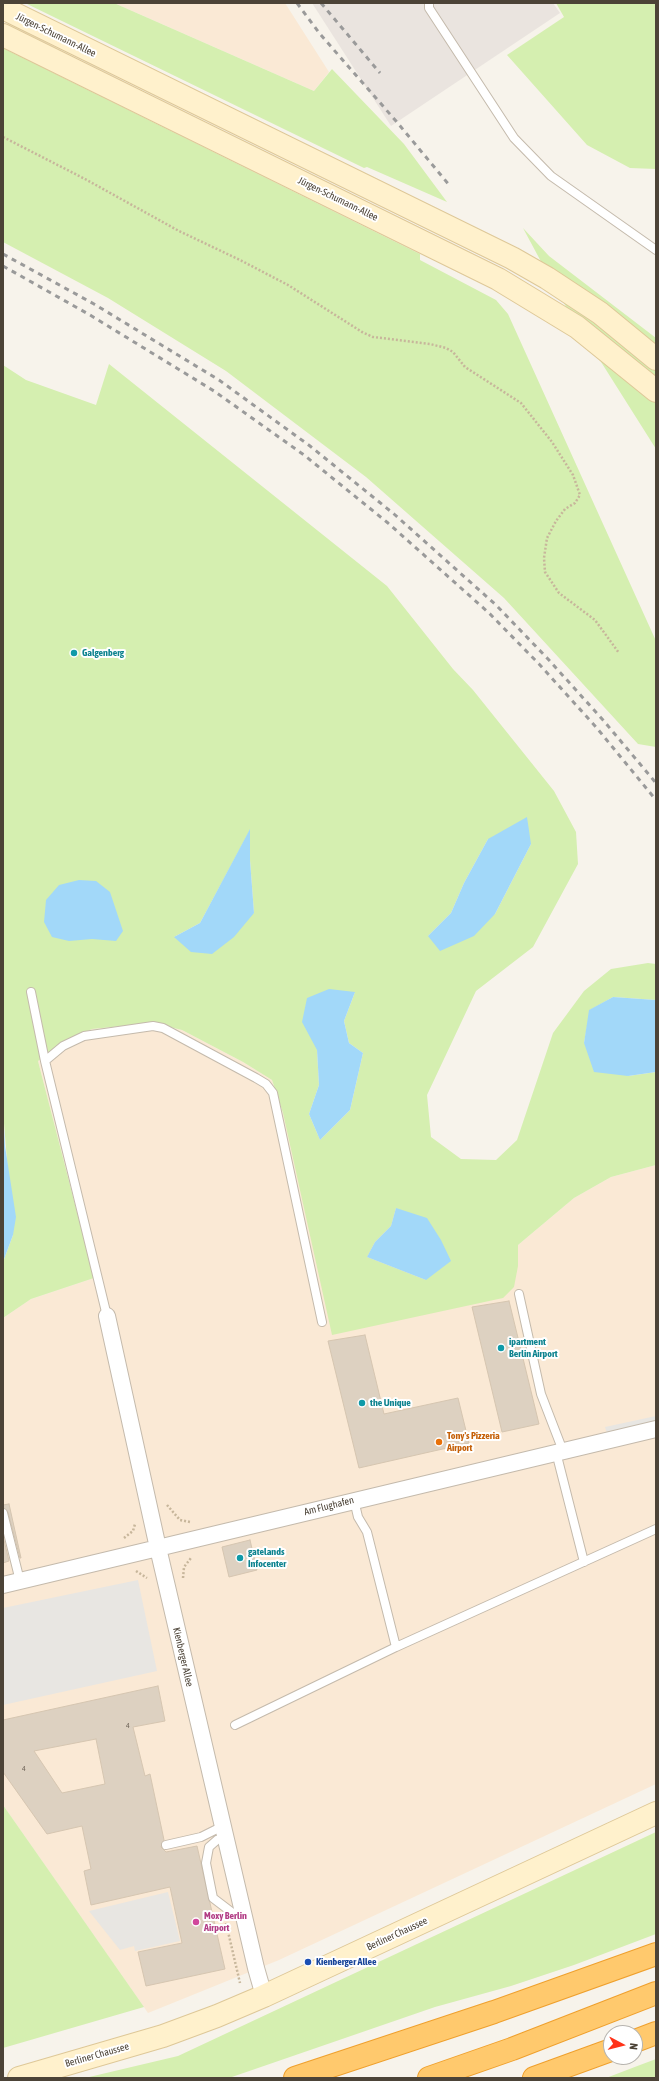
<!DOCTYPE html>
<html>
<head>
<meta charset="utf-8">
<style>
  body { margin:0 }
  #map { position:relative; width:659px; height:2081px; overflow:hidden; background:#f7f3eb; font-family:"Asap Condensed",sans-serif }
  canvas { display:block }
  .frame { position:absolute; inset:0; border:4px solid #4c4337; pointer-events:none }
  .north { position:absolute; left:603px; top:2025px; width:40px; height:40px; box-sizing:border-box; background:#fff; border:1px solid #b7b4af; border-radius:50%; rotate:97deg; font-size:11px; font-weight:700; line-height:16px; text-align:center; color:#4c4337 }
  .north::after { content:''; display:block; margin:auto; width:14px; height:18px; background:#ff3319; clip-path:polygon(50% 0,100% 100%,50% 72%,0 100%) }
</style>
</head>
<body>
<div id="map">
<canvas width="659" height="2081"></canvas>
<div class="frame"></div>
<div class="north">N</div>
</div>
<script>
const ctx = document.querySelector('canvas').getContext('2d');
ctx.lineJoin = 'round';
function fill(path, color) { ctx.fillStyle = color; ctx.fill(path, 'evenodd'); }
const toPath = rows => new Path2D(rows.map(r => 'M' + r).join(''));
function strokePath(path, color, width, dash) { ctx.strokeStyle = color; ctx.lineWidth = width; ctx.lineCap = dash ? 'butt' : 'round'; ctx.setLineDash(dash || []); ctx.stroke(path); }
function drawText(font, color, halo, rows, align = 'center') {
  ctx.font = font + ' "Asap Condensed",sans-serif'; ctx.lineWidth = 4; ctx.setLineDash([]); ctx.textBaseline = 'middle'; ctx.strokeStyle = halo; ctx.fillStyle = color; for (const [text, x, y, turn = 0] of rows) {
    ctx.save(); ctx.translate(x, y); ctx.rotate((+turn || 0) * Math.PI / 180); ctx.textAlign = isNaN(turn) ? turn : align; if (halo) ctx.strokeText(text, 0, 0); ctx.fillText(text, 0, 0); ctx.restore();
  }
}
const commercial = toPath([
  [114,3,285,3,329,72,314,91],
  [153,1023,182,1030,243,1062,272,1080,283,1113,518,1266,518,1245,574,1198,611,1177,656,1165,656,1784,279,1960,148,2013,3,1805,3,1318,31,1299,94,1278,38,1061,62,1044,92,1029]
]);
const industrial = toPath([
  [312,3,553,3,560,13,391,126]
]);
const green = toPath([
  [25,3,114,3,314,91,332,69,404,144,447,202,367,167,364,168],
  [556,3,656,3,656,169,630,168,587,145,507,55,564,17],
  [3,48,420,254,420,260,496,300,508,314,656,641,656,747,638,744,504,598,366,477,226,371,108,298,3,242],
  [523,228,549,256,656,338,656,449,560,297],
  [109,364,387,586,453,669,473,690,554,791,576,832,578,864,533,947,476,991,427,1095,431,1137,461,1159,496,1160,517,1140,553,1033,584,991,611,969,648,963,656,964,656,1000,613,997,590,1010,584,1043,628,1076,656,1072,656,1165,611,1177,574,1198,518,1245,518,1266,514,1287,503,1298,332,1335,283,1113,272,1080,243,1062,182,1030,153,1023,92,1029,62,1044,38,1061,94,1278,31,1299,3,1318,3,1262,13,1235,3,1111,3,365,26,380,96,405],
  [250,830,250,860,254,913,174,937,200,923],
  [488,839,531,844,495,914,428,936,451,913,464,883],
  [355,992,344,1021,349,1043,363,1053,350,1110,320,1140,309,1114,319,1085,317,1050],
  [396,1208,426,1280,367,1257,375,1242,391,1226],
  [3,1805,45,1865,144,2007,3,2048],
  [656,1832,656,1934,574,1965,511,1986,435,2007,229,2078,85,2078,178,2056],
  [656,2059,656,2078,606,2078,640,2065]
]);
const parking = toPath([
  [656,1416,656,1421,607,1433,605,1427],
  [138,1580,157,1671,3,1705,3,1608],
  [168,1892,180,1941,135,1951,134,1946,120,1950,89,1911]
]);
const water = toPath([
  [527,817,531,844,495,914,474,936,440,951,428,936,451,913,464,883,488,839],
  [250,829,250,860,254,913,234,937,212,954,191,952,174,937,200,923],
  [79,880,96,881,110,892,123,931,116,941,92,939,69,941,52,937,44,922,46,900,59,885],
  [329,989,355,992,344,1021,349,1043,363,1053,350,1110,320,1140,309,1114,319,1085,317,1050,302,1022,307,998],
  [613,997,656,1000,656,1072,628,1076,594,1072,584,1043,589,1010],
  [3,1111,5,1146,16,1217,13,1235,3,1262],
  [396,1208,427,1218,441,1240,451,1261,426,1280,367,1257,375,1242,391,1226]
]);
const building = toPath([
  [509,1301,539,1424,502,1432,472,1307,509,1301],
  [365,1335,384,1414,458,1398,469,1443,359,1468,328,1341,365,1335],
  [9,1504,21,1558,20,1558,8,1512,3,1508,3,1505,9,1504],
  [3,1536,9,1561,3,1563,3,1536],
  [250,1540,257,1570,229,1577,222,1547,250,1540],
  [158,1686,165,1721,133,1727,145,1776,150,1774,164,1840,161,1847,166,1852,197,1846,225,1969,146,1986,138,1952,182,1943,170,1887,91,1905,84,1871,91,1869,82,1826,47,1834,3,1772,3,1720,158,1686],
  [96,1739,105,1784,62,1793,34,1751,96,1739]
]);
const path = toPath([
  [3,137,85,179,179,231,240,260,288,285,362,332,373,337,430,344,446,348,453,352,465,367,521,403,552,442,573,475,580,495,575,503,565,509,556,521,547,538,544,558,545,572,559,593,595,620,619,653],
  [167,1505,180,1520,190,1522],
  [124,1538,133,1531,135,1524],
  [136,1571,147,1578],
  [183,1578,184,1567,191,1558],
  [226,1923,240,1983]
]);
const lane = toPath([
  [429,3,429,8,514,138,551,176,656,250],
  [31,992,45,1061],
  [519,1294,541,1394,563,1451],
  [107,1316,45,1061,63,1046,84,1036,153,1026,163,1028,256,1078,266,1084,273,1093,322,1322],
  [556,1452,584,1562],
  [354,1500,358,1517,367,1532,396,1647],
  [3,1513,20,1581],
  [235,1725,396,1647,656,1529],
  [225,1838,217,1840,209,1847,206,1863,213,1898,234,1914,242,1912],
  [166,1845,201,1837,223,1826]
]);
const street = toPath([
  [107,1316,158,1548,256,1968,264,1996],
  [3,1585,656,1429]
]);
const secondary = toPath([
  [3,8,512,258,547,278,600,313,656,359],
  [3,35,498,279,577,327,656,391],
  [19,2078,163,2036,217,2016,264,1996,656,1813]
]);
const highway = toPath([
  [635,2041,656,2033],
  [295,2078,494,2012,656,1954],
  [429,2078,512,2049,656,1993],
  [534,2078,611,2050]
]);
const rail = toPath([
  [297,3,320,34,396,121,450,186],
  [321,3,380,73],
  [3,254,94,304,219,380,310,446,394,514,496,605,548,659,603,720,656,783],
  [3,266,90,315,214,391,304,455,388,523,489,613,539,664,596,727,656,800]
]);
const markers = [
  [74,653,4,"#0f9aa8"],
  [501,1348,4,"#0f9aa8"],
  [362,1403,4,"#0f9aa8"],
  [439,1442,4,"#e8710a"],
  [240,1558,4,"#0f9aa8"],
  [196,1922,4,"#d1479c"],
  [308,1962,4,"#1a4fb4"]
];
const numberNames = [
  ["4",128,1725],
  ["4",24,1768]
];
const streetNames = [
  ["Jürgen-Schumann-Allee",56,35,26],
  ["Jürgen-Schumann-Allee",338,199,26],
  ["Am Flughafen",329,1506,-14],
  ["Kienberger Allee",183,1657,77],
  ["Berliner Chaussee",397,1934,-25],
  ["Berliner Chaussee",97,2055,-16]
];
const cultureNames = [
  ["Galgenberg",82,653],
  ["ipartment",509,1342],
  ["Berlin Airport",509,1354],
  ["the Unique",370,1403],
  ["gatelands",248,1552],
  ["Infocenter",248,1564]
];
const foodNames = [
  ["Tony's Pizzeria",447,1436],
  ["Airport",447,1448]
];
const hotelNames = [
  ["Moxy Berlin",204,1916],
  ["Airport",204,1928]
];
const transitNames = [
  ["Kienberger Allee",316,1962]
];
fill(commercial, '#fae9d5');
fill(industrial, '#eae4df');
fill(green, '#d5efb0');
fill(parking, '#e8e6e2');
fill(water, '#a2d8f9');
fill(building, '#ddd1c1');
strokePath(building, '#d6c6b1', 1);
strokePath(lane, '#c4baac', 10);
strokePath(street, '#c4baac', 18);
strokePath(secondary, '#dec898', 24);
strokePath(highway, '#efa02d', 24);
strokePath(path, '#c7b69b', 2.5, [2, 2]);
strokePath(lane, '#fff', 8);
strokePath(street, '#fff', 16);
strokePath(secondary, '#fff1cc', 22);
strokePath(highway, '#ffc96d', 22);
strokePath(rail, '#9a9a9a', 3, [5, 5]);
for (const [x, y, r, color] of markers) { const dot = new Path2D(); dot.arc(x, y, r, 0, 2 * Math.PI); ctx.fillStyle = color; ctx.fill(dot); strokePath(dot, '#fff', 1.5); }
drawText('8px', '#70665a', null, numberNames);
drawText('10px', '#4c4337', '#fff', streetNames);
drawText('bold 10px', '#0d838f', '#fff', cultureNames, 'left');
drawText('bold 10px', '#c56008', '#fff', foodNames, 'left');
drawText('bold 10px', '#b23c85', '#fff', hotelNames, 'left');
drawText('bold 10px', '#164399', '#fff', transitNames, 'left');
</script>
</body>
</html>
